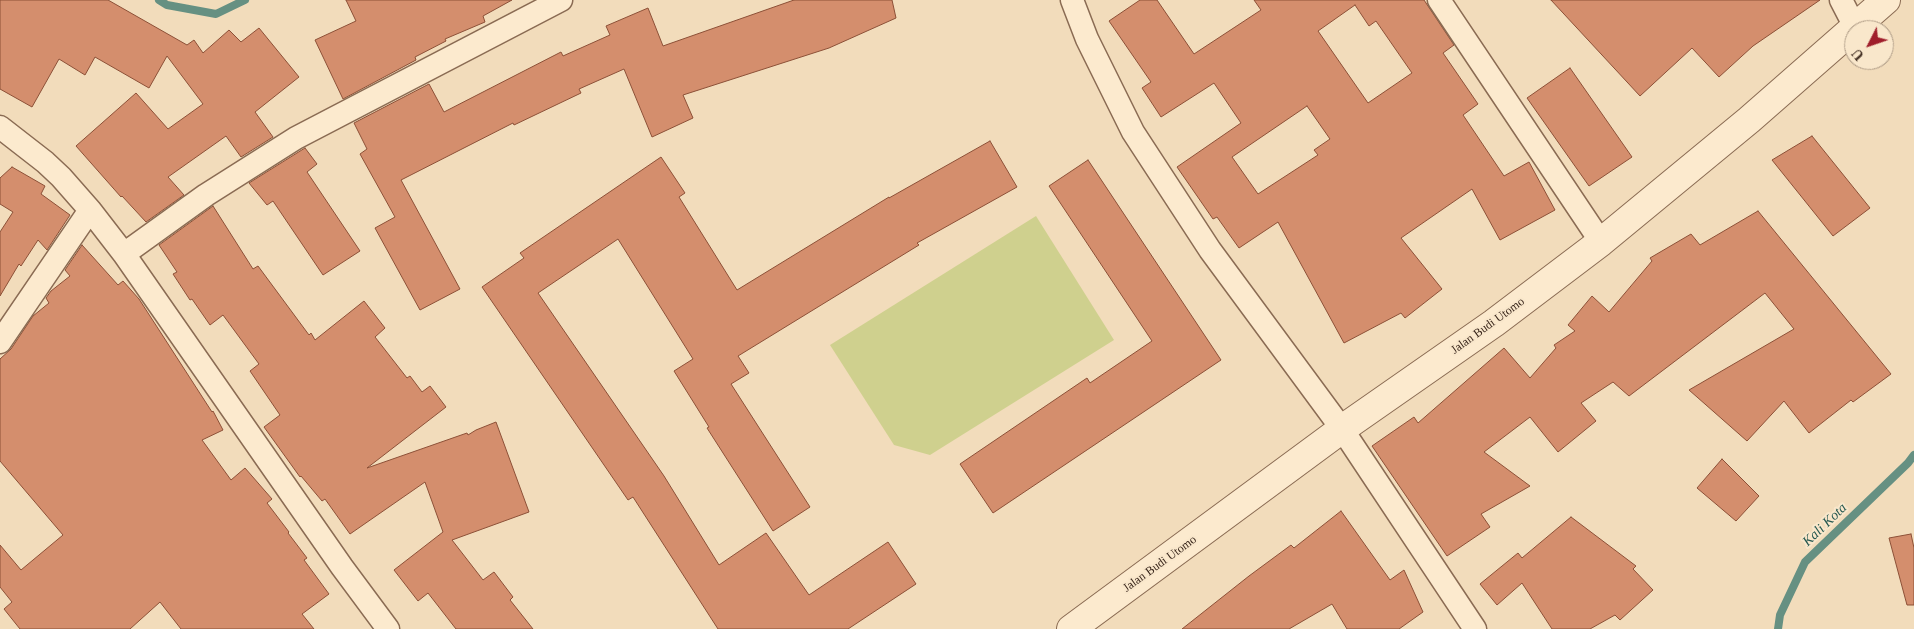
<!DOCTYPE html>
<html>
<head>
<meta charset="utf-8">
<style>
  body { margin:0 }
  #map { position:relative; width:1914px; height:629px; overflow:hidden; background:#f2dcbb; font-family:Georgia,serif }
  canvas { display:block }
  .north { position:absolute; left:1844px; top:20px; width:50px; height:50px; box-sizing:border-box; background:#f9e7cb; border:1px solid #ac9984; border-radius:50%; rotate:229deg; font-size:14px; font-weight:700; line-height:20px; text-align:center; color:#38251a }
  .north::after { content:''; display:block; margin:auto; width:18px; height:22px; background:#9f1e2b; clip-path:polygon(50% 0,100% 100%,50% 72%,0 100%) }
</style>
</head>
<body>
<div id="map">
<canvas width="1914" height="629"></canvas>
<div class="north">U</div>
</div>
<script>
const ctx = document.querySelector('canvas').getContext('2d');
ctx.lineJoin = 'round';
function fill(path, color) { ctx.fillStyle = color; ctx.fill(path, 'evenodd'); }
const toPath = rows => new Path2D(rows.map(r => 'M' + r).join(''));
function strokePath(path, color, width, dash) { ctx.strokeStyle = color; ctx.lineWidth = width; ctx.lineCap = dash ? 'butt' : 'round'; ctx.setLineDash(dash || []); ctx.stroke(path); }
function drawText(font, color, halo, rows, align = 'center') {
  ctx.font = font + ' Georgia,serif'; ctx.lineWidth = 4; ctx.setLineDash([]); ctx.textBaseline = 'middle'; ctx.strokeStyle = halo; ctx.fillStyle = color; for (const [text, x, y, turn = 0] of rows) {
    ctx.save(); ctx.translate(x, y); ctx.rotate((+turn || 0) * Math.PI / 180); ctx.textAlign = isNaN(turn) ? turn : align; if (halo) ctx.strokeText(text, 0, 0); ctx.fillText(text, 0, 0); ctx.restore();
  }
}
const green = toPath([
  [1036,216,1114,340,930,455,894,445,830,345]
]);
const stream = toPath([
  [159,0,167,5,216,14,245,0],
  [1778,629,1780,615,1805,562,1908,463,1914,455]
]);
const building = toPath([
  [0,0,108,0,187,45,194,40,203,53,229,30,241,42,259,28,299,77,255,112,273,137,241,157,226,136,168,177,184,195,146,222,122,196,121,197,76,146,136,93,168,129,203,104,167,56,149,88,95,57,85,75,59,59,32,107,0,89,0,0],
  [346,0,512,0,483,16,485,22,445,39,446,41,415,57,416,60,343,99,315,40,356,21,346,0],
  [794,0,892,0,896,18,829,48,683,95,693,118,652,137,624,69,579,89,581,93,514,125,513,123,401,180,460,289,420,310,375,228,395,217,360,154,367,149,354,123,429,84,444,112,561,52,563,56,610,35,606,26,648,8,663,46,794,0],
  [1140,0,1157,0,1194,54,1261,10,1254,0,1424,0,1454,45,1443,53,1478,104,1463,115,1504,176,1529,162,1555,210,1500,240,1472,189,1401,238,1442,289,1405,318,1401,313,1344,343,1278,222,1239,248,1217,217,1213,219,1177,167,1241,123,1214,83,1161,117,1142,88,1151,82,1109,21,1140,0],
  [1355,5,1369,26,1376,21,1412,73,1368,103,1318,31,1355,5],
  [1307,106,1330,139,1314,150,1318,155,1258,194,1232,157,1307,106],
  [1551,0,1820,0,1753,46,1719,77,1692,48,1640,96,1551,0],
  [1570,68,1632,157,1589,186,1527,98,1570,68],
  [1812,136,1870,208,1833,236,1772,160,1812,136],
  [990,141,1017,187,917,243,919,245,738,356,749,373,731,384,810,507,773,531,707,428,709,427,674,371,693,359,618,239,538,293,664,476,719,565,766,533,809,595,888,542,916,584,848,629,718,629,633,497,628,500,482,287,524,258,520,253,661,157,685,193,679,197,737,290,889,197,889,198,990,141],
  [305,148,317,164,307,172,360,251,323,275,273,201,267,205,249,183,305,148],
  [1088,160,1221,360,993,513,960,464,1087,378,1090,383,1152,341,1049,186,1088,160],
  [12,167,45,186,41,194,70,215,47,250,38,240,21,266,19,264,0,296,0,232,13,212,0,204,0,178,12,167],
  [213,206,253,269,258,266,309,335,311,333,315,340,364,301,385,328,375,337,407,378,410,376,422,392,430,386,446,407,367,468,467,433,468,435,476,430,496,422,529,512,452,540,483,580,494,572,513,597,510,600,533,629,456,629,428,593,418,601,394,570,443,532,425,482,350,534,325,499,322,501,301,476,300,477,264,427,280,415,250,371,259,364,223,315,210,325,192,299,190,300,173,274,177,272,159,245,213,206],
  [1758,211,1891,374,1853,402,1851,400,1809,433,1784,401,1747,441,1689,390,1794,329,1765,293,1629,396,1613,382,1581,403,1596,421,1558,452,1530,417,1484,452,1530,486,1481,514,1490,527,1447,556,1372,446,1414,417,1418,423,1504,348,1530,378,1556,348,1554,345,1575,331,1568,325,1592,296,1609,312,1652,261,1650,258,1691,234,1700,245,1758,211],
  [82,245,118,285,123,281,139,299,212,412,213,411,223,430,202,440,231,480,245,468,272,499,267,503,289,532,288,533,307,558,304,560,329,594,302,614,314,629,181,629,160,602,130,629,20,629,4,609,12,602,0,587,0,545,21,570,63,535,0,461,0,359,11,349,33,316,49,303,46,298,51,291,70,276,65,270,82,245],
  [1722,459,1759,496,1736,521,1697,488,1722,459],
  [1341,511,1390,580,1404,570,1423,612,1399,629,1347,629,1332,604,1289,629,1182,629,1249,576,1291,545,1294,548,1341,511],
  [1571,517,1636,566,1633,569,1653,590,1620,620,1615,615,1590,629,1552,629,1522,583,1497,605,1480,584,1518,553,1522,558,1571,517],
  [1911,534,1914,548,1914,605,1907,605,1889,538,1911,534]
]);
const minor = toPath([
  [1072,0,1087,39,1133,132,1210,250,1342,429,1475,629],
  [1439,0,1601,242],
  [1841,0,1855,27],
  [0,127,45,162,61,177,90,210,124,254,342,567,388,629],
  [124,254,206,195,296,138,561,0],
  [0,342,90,210]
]);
const tertiary = toPath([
  [1071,629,1342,429,1494,323,1601,242,1749,120,1886,0]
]);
const streetNames = [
  ["Jalan Budi Utomo",1488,326,-36],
  ["Jalan Budi Utomo",1160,564,-36]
];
const waterNames = [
  ["Kali Kota",1825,525,-44]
];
fill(green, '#cfd08e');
strokePath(stream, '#669082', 8);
fill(building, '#d48e6d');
strokePath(building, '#8c5037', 1);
strokePath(minor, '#8a6b53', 25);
strokePath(tertiary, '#8a6b53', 30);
strokePath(minor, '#fceace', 22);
strokePath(tertiary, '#fceace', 28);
drawText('12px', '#38251a', '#f9e7cb', streetNames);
drawText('italic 14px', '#275951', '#f9e7cb', waterNames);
</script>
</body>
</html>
